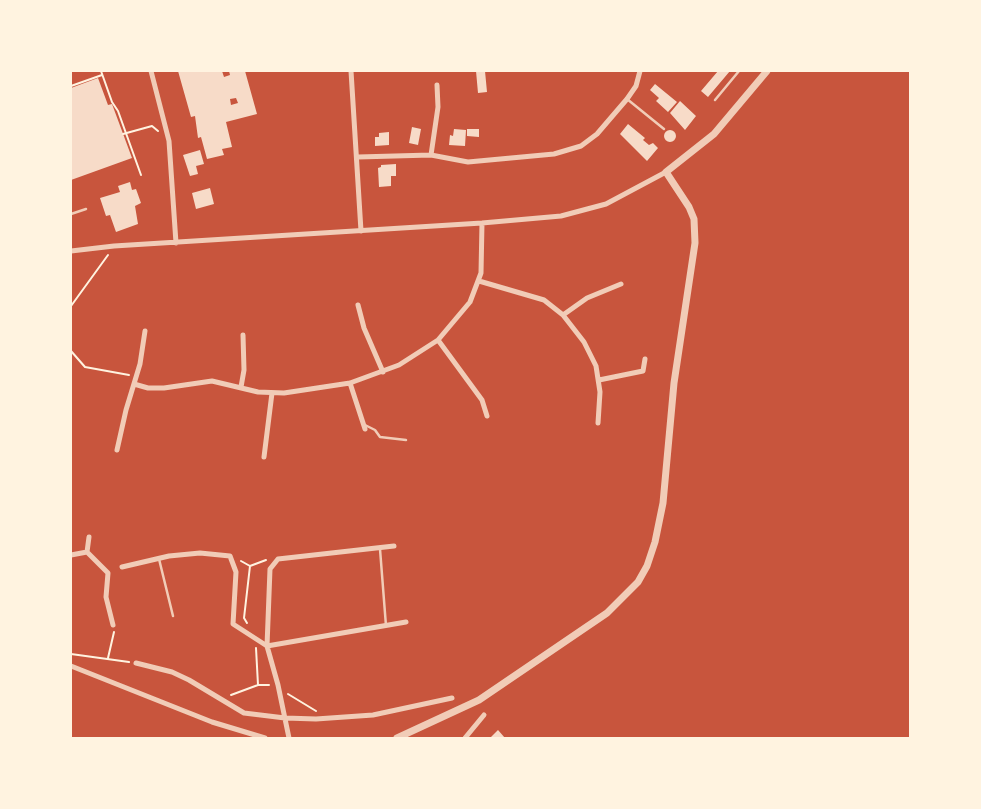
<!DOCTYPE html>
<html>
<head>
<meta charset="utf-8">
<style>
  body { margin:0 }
  #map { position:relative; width:981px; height:809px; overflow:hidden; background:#c8553d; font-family:Raleway,sans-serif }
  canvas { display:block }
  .frame { position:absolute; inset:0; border:72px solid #fff3e0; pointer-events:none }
</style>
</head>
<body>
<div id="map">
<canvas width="981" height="809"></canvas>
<div class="frame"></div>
</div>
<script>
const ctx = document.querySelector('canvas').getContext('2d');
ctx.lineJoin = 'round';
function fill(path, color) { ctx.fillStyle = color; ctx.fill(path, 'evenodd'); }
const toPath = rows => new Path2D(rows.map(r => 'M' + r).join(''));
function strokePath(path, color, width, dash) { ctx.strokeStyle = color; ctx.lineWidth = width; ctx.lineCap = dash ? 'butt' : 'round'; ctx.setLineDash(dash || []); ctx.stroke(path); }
const building = toPath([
  [178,71,222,71,224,77,230,75,229,71,245,71,257,114,226,122,232,147,222,149,224,155,207,159,201,137,198,138,195,116,191,117],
  [236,98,238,103,231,105,230,99],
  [476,71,485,71,487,92,478,93],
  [718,71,730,71,708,97,701,91],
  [98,78,108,105,112,104,132,158,71,180,71,88],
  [655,84,677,102,668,112,656,101,659,98,650,90],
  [680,101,696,116,685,130,670,113],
  [628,124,645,138,643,140,649,145,653,143,658,148,647,161,620,134],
  [412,127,421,129,418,145,409,143],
  [454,129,466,130,465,146,449,145,450,135,453,136],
  [467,129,479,129,479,137,467,136],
  '664 136a6 6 0 1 1 12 0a6 6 0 1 1-12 0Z',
  [389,132,389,145,375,146,375,137,379,137,379,133],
  [200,150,204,164,196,166,198,174,190,176,183,155],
  [396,164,396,176,391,176,391,186,379,187,378,168,381,167,381,165],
  [130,182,132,190,136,189,141,203,135,206,138,224,116,232,110,215,106,216,100,198,120,192,118,186],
  [210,188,214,204,196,209,192,193],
  [498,730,505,738,490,738]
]);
const path = toPath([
  [101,71,112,102,118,111,141,175],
  [71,86,102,75],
  [123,134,152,126,158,131],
  [71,306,108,255],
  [71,351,85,367,129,375],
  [241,561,250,566],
  [247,623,244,618,250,566,266,560],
  [256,648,258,685],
  [71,654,129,662],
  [108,658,114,632],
  [288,694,316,711],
  [231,695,258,685,269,685]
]);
const service = toPath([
  [627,99,664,129],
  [715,100,739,71],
  [71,214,86,209],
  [365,425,375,430,380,437,406,440],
  [380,549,386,626],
  [159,559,173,616]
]);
const minor = toPath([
  [151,71,169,141,176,243],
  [351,71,361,231],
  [431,155,438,107,437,85],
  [358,157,431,155,468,162,554,154,581,146,597,134,627,99,636,86,640,71],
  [71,251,114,246,482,223,561,216,606,204,666,172],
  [479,281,544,300,563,315,584,342,596,366,600,392,598,423],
  [358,305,364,328,383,372],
  [563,315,587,298,621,284],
  [438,340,482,400,487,416],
  [599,380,643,371,645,359],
  [350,383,365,429],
  [134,384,148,388,164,388,212,381,258,392,284,393,350,383,399,365,438,340,470,302,481,273,482,223],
  [241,387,244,370,243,335],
  [117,450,126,410,140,364,145,331],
  [264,457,272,393],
  [87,552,89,537],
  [71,555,87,552,108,573,106,597,113,625],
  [122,567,169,556,200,553,230,556,236,572,233,624,267,646,406,622],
  [136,663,172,672,189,680,244,713,285,718,316,719,373,715,452,698],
  [71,666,212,722,265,738],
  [289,738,278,685,267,646,270,569,278,559,394,546],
  [465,738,484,715]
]);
const tertiary = toPath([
  [397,738,479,700,607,613,638,582,647,566,655,542,663,503,674,383,695,243,694,219,689,207,666,172,714,134,767,71]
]);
fill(building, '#f7dbc8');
strokePath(path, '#fff3e0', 2);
strokePath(service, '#f1ccb7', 2.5);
strokePath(minor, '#f1ccb7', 5);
strokePath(tertiary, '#f1ccb7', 7);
</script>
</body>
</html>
